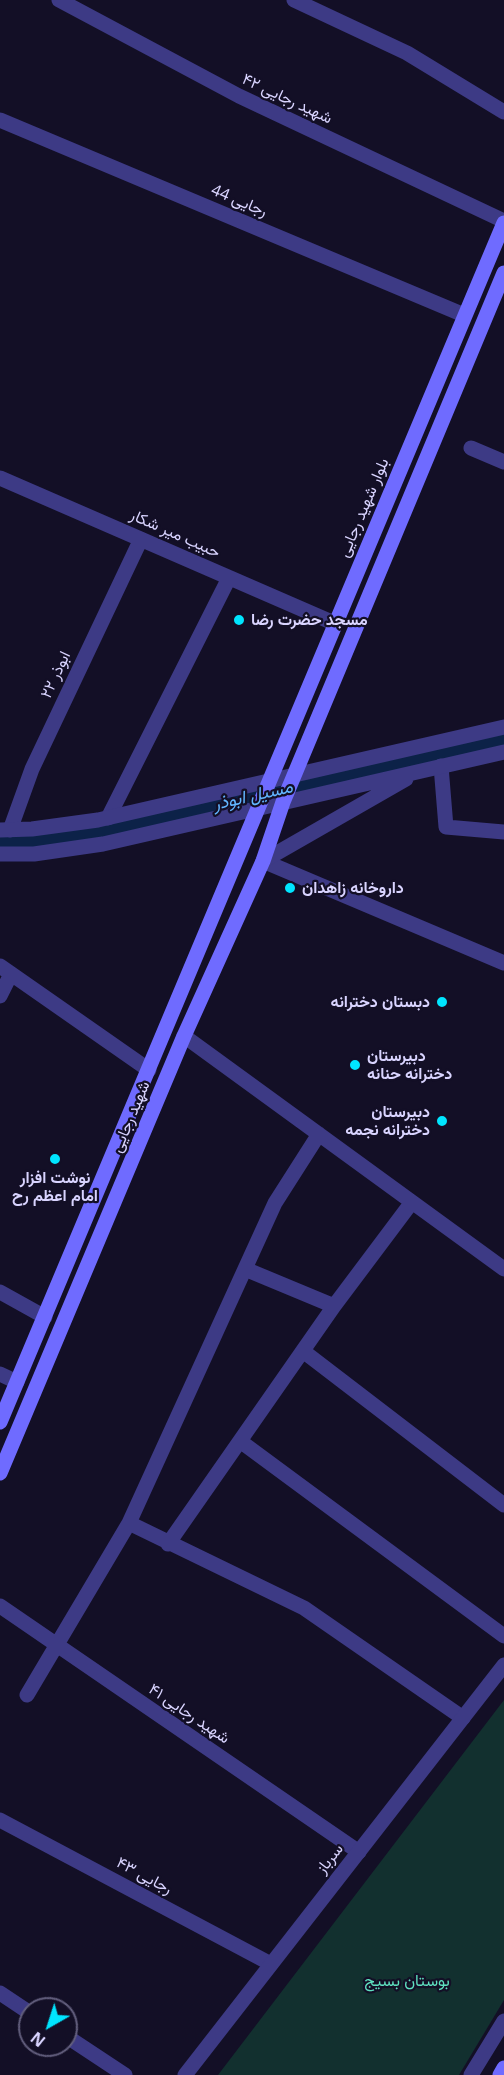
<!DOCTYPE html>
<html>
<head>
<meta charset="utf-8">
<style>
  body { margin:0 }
  #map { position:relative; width:504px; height:2075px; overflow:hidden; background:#130f26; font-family:"Noto Sans",sans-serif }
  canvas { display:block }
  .north { position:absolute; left:18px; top:1997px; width:60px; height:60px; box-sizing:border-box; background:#130f26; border:2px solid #625e7d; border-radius:50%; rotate:219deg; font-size:16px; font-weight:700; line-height:24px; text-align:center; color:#d9d4ff }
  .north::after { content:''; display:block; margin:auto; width:21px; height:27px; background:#00e5ff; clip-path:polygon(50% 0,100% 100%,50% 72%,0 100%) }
</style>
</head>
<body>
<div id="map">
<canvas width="504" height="2075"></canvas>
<div class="north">N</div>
</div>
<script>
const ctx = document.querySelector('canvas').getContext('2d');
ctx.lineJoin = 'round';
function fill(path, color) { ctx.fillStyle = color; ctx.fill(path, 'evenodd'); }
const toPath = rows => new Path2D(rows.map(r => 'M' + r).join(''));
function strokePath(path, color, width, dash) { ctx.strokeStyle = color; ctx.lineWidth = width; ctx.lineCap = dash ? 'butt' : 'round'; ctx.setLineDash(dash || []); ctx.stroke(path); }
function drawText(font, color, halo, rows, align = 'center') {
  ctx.font = font + ' "Noto Sans",Vazirmatn,sans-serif'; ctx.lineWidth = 4.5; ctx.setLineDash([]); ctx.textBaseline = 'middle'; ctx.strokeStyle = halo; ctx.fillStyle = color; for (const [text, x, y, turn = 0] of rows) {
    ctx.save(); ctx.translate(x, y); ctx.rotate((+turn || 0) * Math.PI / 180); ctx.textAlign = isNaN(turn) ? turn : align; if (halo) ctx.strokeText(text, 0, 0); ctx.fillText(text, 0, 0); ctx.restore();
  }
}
const green = toPath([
  [504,1700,504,2000,459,2075,218,2075]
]);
const canal = toPath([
  [0,843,29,842,94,833,504,739]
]);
const minor = toPath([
  [59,0,239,96,504,221],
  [294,0,407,53,504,112],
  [0,120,464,315],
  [471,448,504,462],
  [0,478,336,624],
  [441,766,446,827,504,832],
  [108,818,229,578],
  [10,830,32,769,141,539],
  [263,861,504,963],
  [0,966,149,1070],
  [0,996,11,974],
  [184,1036,504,1269],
  [245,1269,334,1306],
  [0,1292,45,1317],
  [303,1351,504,1505],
  [0,1374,17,1382],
  [240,1441,504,1636],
  [129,1523,304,1608,463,1718],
  [168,1544,334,1306,412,1202],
  [0,1606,359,1852],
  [27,1695,129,1523,275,1203,319,1134],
  [0,1820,271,1964],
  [0,1993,30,2013],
  [66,2036,125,2075],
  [471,2075,504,2021]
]);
const tertiary = toPath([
  [0,830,32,829,98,820,504,727],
  [0,854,34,854,103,844,504,752],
  [263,861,406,779],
  [185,2075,504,1665]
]);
const secondary = toPath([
  [0,1422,504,223],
  [0,1473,184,1036,263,861,283,802,504,273],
  [500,2075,504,2068]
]);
const markers = [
  [239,620,6,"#00e5ff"],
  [290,888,6,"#00e5ff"],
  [442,1002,6,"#00e5ff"],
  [355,1065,6,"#00e5ff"],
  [442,1121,6,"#00e5ff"],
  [55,1159,6,"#00e5ff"]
];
const streetNames = [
  ["شهید رجایی ۴۲",287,99,25],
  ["رجایی 44",239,201,23],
  ["بلوار شهید رجایی",364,508,-67],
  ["حبیب میر شکار",175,534,24],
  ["ابوذر ۲۲",56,675,-65],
  ["شهید رجایی",131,1117,-67],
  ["شهید رجایی ۴۱",189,1714,34],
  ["سرباز",330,1859,-52],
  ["رجایی ۴۳",144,1876,28]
];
const poiNames = [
  ["مسجد حضرت رضا",251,620],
  ["داروخانه زاهدان",302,888],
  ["دبستان دخترانه",430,1002,"right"],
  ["دبیرستان",367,1056],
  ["دخترانه حنانه",367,1074],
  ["دبیرستان",430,1112,"right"],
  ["دخترانه نجمه",430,1130,"right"],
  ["نوشت افزار",55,1178,"center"],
  ["امام اعظم رح",55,1196,"center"]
];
const parkNames = [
  ["بوستان بسیج",407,1981]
];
const waterNames = [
  ["مسیل ابوذر",253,796,-13]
];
fill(green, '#12302f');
strokePath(canal, '#0c2248', 18);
strokePath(minor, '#3d3a85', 15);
strokePath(tertiary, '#3d3a85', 15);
strokePath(secondary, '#6f6bff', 15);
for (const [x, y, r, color] of markers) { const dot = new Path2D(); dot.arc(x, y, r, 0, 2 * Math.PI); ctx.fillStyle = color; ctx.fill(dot); strokePath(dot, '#130f26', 2); }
drawText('16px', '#d9d4ff', '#130f26', streetNames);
drawText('bold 16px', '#d9d4ff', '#130f26', poiNames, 'left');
drawText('16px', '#5fe0c0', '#130f26', parkNames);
drawText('italic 18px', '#62b6ff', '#130f26', waterNames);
</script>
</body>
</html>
